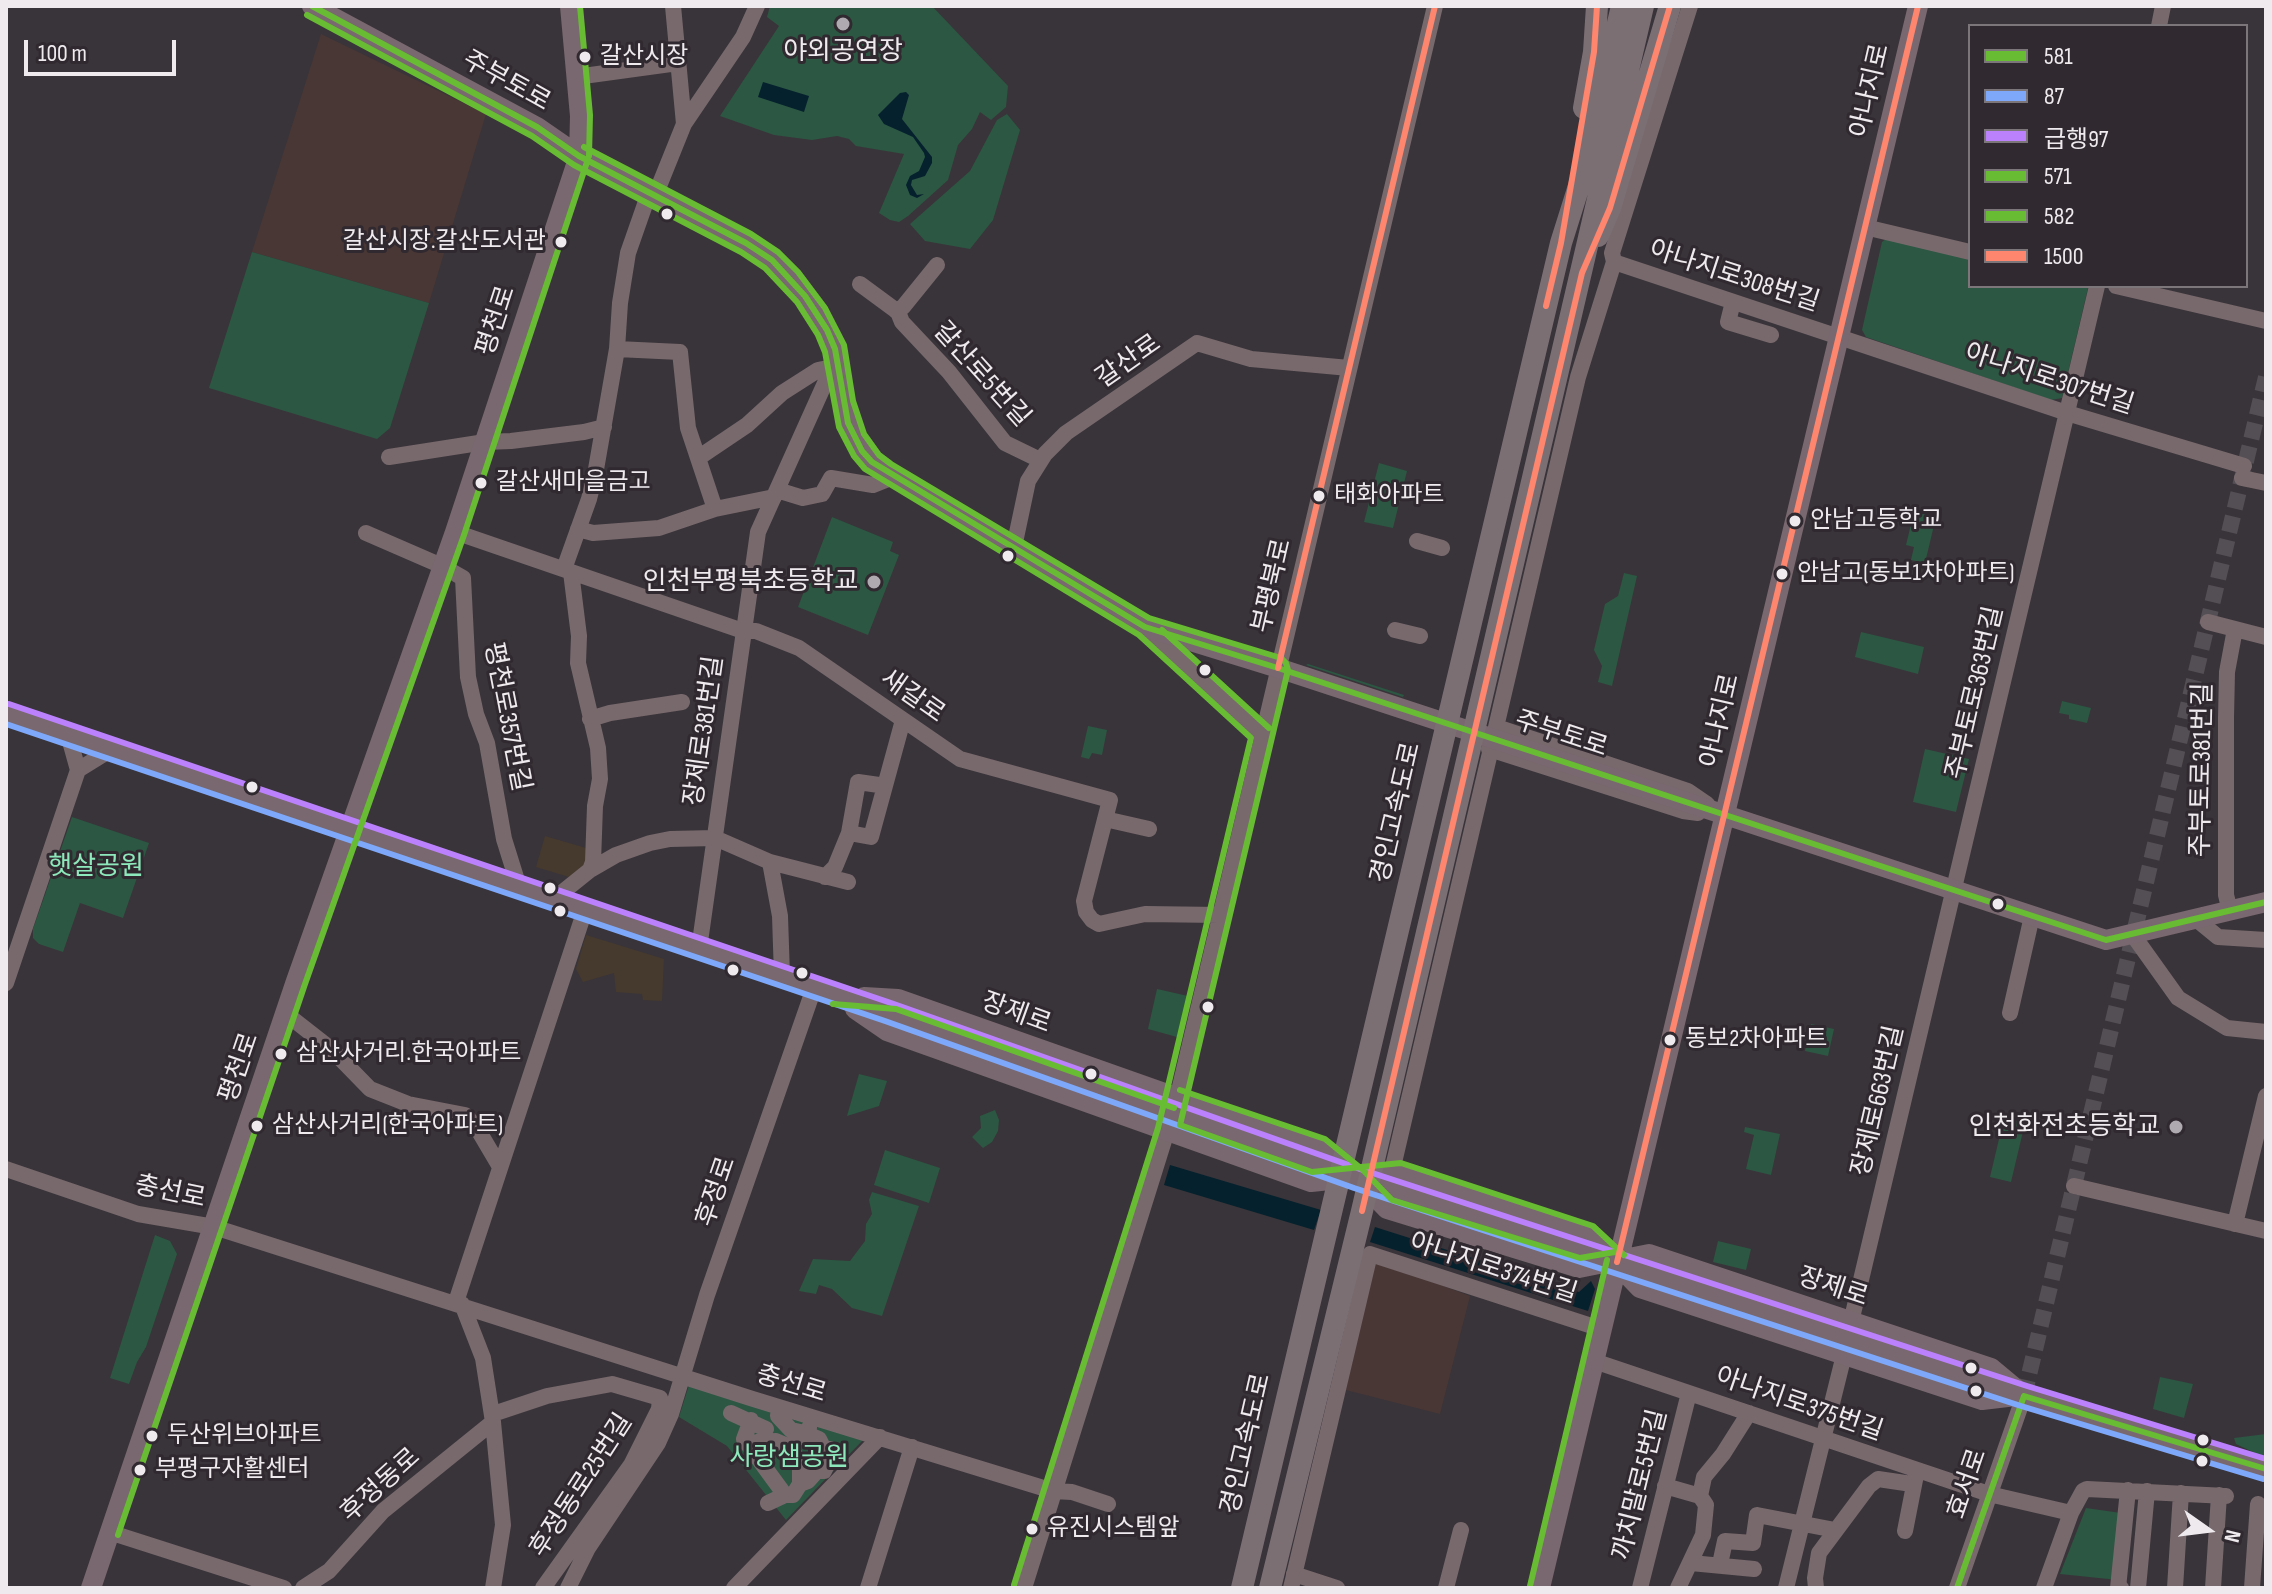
<!DOCTYPE html>
<html>
<head>
<meta charset="utf-8">
<style>
  body { margin:0 }
  #map { position:relative; width:2272px; height:1594px; overflow:hidden; background:#393439; font-family:"Sofia Sans Condensed","Noto Sans KR",sans-serif }
  canvas { display:block }
  .frame { position:absolute; inset:0; border:8px solid #eeeaee; pointer-events:none }
  .legend { position:absolute; left:1968px; top:24px; width:280px; height:264px; box-sizing:border-box; background:#30292f; border:2px solid #7c767b; margin:0; padding:10px 14px; list-style:none; font-size:24px; color:#eeeaee }
  .legend li { display:flex; align-items:center; gap:16px; height:40px }
  .legend b { width:40px; border:2px solid #7c767b }
  .north { position:absolute; left:2168px; top:1490px; width:80px; height:80px; -webkit-text-stroke:6px #30292f; paint-order:stroke; rotate:104deg; font-size:22px; font-weight:700; line-height:32px; text-align:center; color:#eeeaee }
  .north::after { content:''; display:block; margin:auto; width:28px; height:36px; background:#eeeaee; clip-path:polygon(50% 0,100% 100%,50% 72%,0 100%) }
  .scale { position:absolute; left:24px; top:40px; width:152px; height:36px; box-sizing:border-box; border:4px solid #eeeaee; border-top:0; padding-left:10px; font-size:24px; line-height:28px; white-space:nowrap; color:#eeeaee; -webkit-text-stroke:6px #30292f; paint-order:stroke }
</style>
</head>
<body>
<div id="map">
<canvas width="2272" height="1594"></canvas>
<div class="frame"></div>
<ul class="legend">
<li><b style="height:10px;background:#68bc33"></b>581</li>
<li><b style="height:10px;background:#7ea8fa"></b>87</li>
<li><b style="height:10px;background:#bb81fd"></b>급행97</li>
<li><b style="height:10px;background:#68bc33"></b>571</li>
<li><b style="height:10px;background:#68bc33"></b>582</li>
<li><b style="height:10px;background:#fe856e"></b>1500</li>
</ul>
<div class="north">N</div>
<div class="scale">100 m</div>
</div>
<script>
const ctx = document.querySelector('canvas').getContext('2d');
ctx.lineJoin = 'round';
function fill(path, color) { ctx.fillStyle = color; ctx.fill(path, 'evenodd'); }
const toPath = rows => new Path2D(rows.map(r => 'M' + r).join(''));
function strokePath(path, color, width, dash) { ctx.strokeStyle = color; ctx.lineWidth = width; ctx.lineCap = dash ? 'butt' : 'round'; ctx.setLineDash(dash || []); ctx.stroke(path); }
function drawText(font, color, halo, rows, align = 'center') {
  ctx.font = font + ' "Sofia Sans Condensed","Noto Sans KR",sans-serif'; ctx.lineWidth = 6; ctx.setLineDash([]); ctx.textBaseline = 'middle'; ctx.strokeStyle = halo; ctx.fillStyle = color; for (const [text, x, y, turn = 0] of rows) {
    ctx.save(); ctx.translate(x, y); ctx.rotate((+turn || 0) * Math.PI / 180); ctx.textAlign = isNaN(turn) ? turn : align; if (halo) ctx.strokeText(text, 0, 0); ctx.fillText(text, 0, 0); ctx.restore();
  }
}
const commercial = toPath([
  [545,836,586,848,588,862,569,877,536,867],
  [586,935,664,959,662,1001,643,1000,642,994,616,992,614,973,583,982,576,969]
]);
const industrial = toPath([
  [321,34,486,114,429,303,252,252],
  [1382,1263,1470,1296,1440,1414,1338,1388,1372,1265]
]);
const green = toPath([
  [770,6,932,6,1008,86,1006,107,991,120,980,112,972,129,958,145,948,180,908,216,899,222,890,220,879,213,904,154,856,146,849,139,837,136,812,140,774,135,720,116,779,26,767,17],
  [1007,114,1020,130,993,220,970,249,925,241,910,224,970,171,997,120],
  [1887,238,1970,259,1970,286,2088,288,2062,398,2051,400,1866,337,1862,330,1882,242],
  [252,252,429,303,390,428,377,439,209,388],
  [1379,463,1407,471,1393,528,1364,522],
  [1914,512,1936,517,1925,563,1911,560,1914,547,1906,545],
  [832,517,893,542,890,551,899,555,868,635,798,607],
  [1624,573,1637,576,1612,686,1598,682,1602,666,1594,650,1605,604,1618,596],
  [1861,632,1924,647,1918,674,1855,657],
  [1308,664,1404,695,1403,697,1306,665],
  [2062,701,2091,708,2087,723,2069,719,2069,715,2059,713],
  [1088,726,1107,730,1102,755,1092,753,1089,759,1081,757],
  [1925,749,1969,759,1956,812,1913,802],
  [72,817,149,843,123,918,80,903,63,952,39,944,33,938,33,929],
  [1157,989,1188,996,1177,1037,1148,1029],
  [1811,1024,1834,1029,1828,1056,1805,1051],
  [859,1074,887,1081,879,1106,847,1116],
  [995,1110,999,1120,998,1131,992,1142,983,1148,972,1137,981,1128,980,1116],
  [2004,1118,2025,1123,2011,1182,1990,1177],
  [1745,1127,1780,1134,1771,1175,1746,1169,1754,1135,1744,1132],
  [885,1150,940,1168,929,1203,874,1185],
  [872,1192,919,1206,882,1316,852,1308,832,1289,819,1285,816,1294,799,1291,813,1259,850,1261,865,1241,866,1224,872,1214,869,1200],
  [155,1235,170,1241,177,1254,146,1347,137,1362,129,1384,110,1378],
  [1718,1241,1751,1249,1746,1270,1713,1262],
  [2160,1377,2193,1384,2184,1418,2153,1409],
  [689,1385,863,1440,786,1520,727,1446,679,1417],
  [2266,1434,2266,1458,2236,1444,2234,1438],
  [2086,1508,2121,1513,2118,1580,2060,1574]
]);
const water = toPath([
  [763,82,809,96,804,112,758,97],
  [900,93,906,92,909,95,902,119,932,157,932,163,925,176,912,180,911,185,917,195,924,194,917,198,910,195,906,185,910,176,919,171,925,157,924,153,913,137,884,124,878,115],
  [1170,1165,1321,1210,1314,1230,1164,1185],
  [1375,1227,1579,1292,1591,1281,1595,1289,1588,1311,1370,1242]
]);
const minorTunnel = toPath([
  [2024,1396,2266,377]
]);
const minor = toPath([
  [673,6,684,124],
  [2159,26,2163,6],
  [576,77,678,63],
  [655,196,684,124,743,37,757,6],
  [1865,227,1970,252],
  [1614,262,2067,413,2244,466],
  [860,284,898,312,902,322,949,372,1005,443,1040,460],
  [2116,286,2266,321],
  [1733,302,1728,322,1771,335],
  [896,311,903,307,937,265],
  [617,349,680,352,688,428,715,509],
  [389,457,485,442,511,441,584,432,604,427],
  [698,458,747,425,782,393,818,370,837,366],
  [2242,478,2266,483],
  [777,490,803,498,822,494,831,478,873,485,893,477],
  [578,529,593,533,659,528,715,509,774,497],
  [455,532,743,631,756,631,799,648,960,759,1110,800,1084,901,1086,912,1092,920,1099,924,1145,914,1219,915],
  [366,533,442,566,463,578,468,677,476,714,487,743,504,839,519,887],
  [1417,541,1442,548],
  [1014,547,1028,481,1045,454,1066,433,1197,343,1251,359,1349,368],
  [564,569,589,499,595,475,617,349,620,303,628,253,649,193],
  [2208,622,2266,637],
  [1146,628,1262,735],
  [1395,630,1420,636],
  [590,719,610,713,682,702],
  [1497,727,1688,791,1707,804],
  [68,734,78,770,112,749],
  [1489,749,1683,811,1698,813],
  [1105,819,1149,829],
  [849,833,858,782,879,785],
  [770,862,780,916,782,976],
  [590,870,616,855,650,843,670,839,715,838,770,862,848,882],
  [825,877,835,867,849,833,871,837,903,720],
  [554,899,590,870,593,862,595,806,600,779,598,748,578,663,579,636,571,572],
  [2230,911,2226,895,2226,718,2227,672,2235,629],
  [2196,919,2218,937,2266,940],
  [2133,935,2178,998,2227,1028,2266,1032],
  [699,949,758,532,825,383,837,366],
  [6,983,78,770],
  [285,1013,331,1049,370,1089,408,1104,465,1115,477,1128,500,1167],
  [2010,1013,2032,916],
  [6,1169,138,1214,214,1227,753,1399,1053,1491,1072,1492,1108,1504],
  [1389,1184,1578,377,1614,262,1612,253,1690,6],
  [2074,1186,2266,1231],
  [2235,1224,2266,1096],
  [456,1302,585,910],
  [462,1304,483,1358,493,1422,503,1525,493,1588],
  [1851,1322,2097,286],
  [1594,1361,1989,1494,2071,1513,2044,1588],
  [779,1407,778,1416,791,1430,805,1433,809,1428],
  [731,1413,766,1429],
  [493,1414,547,1396,612,1384,660,1398,659,1409,665,1412],
  [751,1420,744,1439,785,1495],
  [790,1447,795,1440,805,1433,819,1439,824,1449,830,1449,832,1454,824,1471,817,1471,808,1481,800,1484],
  [754,1450,757,1442,776,1441,790,1447,800,1463,800,1484,793,1495,785,1495,768,1503],
  [1665,1486,1700,1496],
  [2071,1513,2083,1491,2087,1489,2226,1496],
  [1905,1531,1916,1475],
  [109,1532,284,1588],
  [1691,1563,1754,1569],
  [1720,1564,1725,1541,1753,1543,1757,1515,1835,1530],
  [1294,1574,1337,1588],
  [303,1588,329,1571,383,1511,493,1422],
  [543,1588,631,1465,659,1409],
  [568,1588,588,1548,658,1443,671,1414,707,1295,814,988],
  [734,1588,880,1437],
  [868,1588,912,1447],
  [1024,1588,1177,1099,1435,6],
  [1291,1588,1370,1254,1601,1329],
  [1446,1588,1461,1530],
  [1640,1588,1689,1393],
  [1678,1588,1703,1535,1706,1505,1700,1496,1704,1477,1723,1454,1749,1413],
  [1786,1588,1844,1355],
  [1816,1588,1815,1578,1819,1553,1869,1486,1878,1479,1912,1484],
  [1957,1588,2024,1396],
  [2121,1588,2118,1588,2128,1490],
  [2138,1588,2147,1491],
  [2175,1588,2181,1493],
  [2213,1588,2219,1495],
  [2252,1588,2258,1504]
]);
const major = toPath([
  [312,6,537,127,579,156,746,243,772,260,805,296,827,330,835,349,848,423,862,451,872,462,1145,627,1278,668,2106,940,2266,902],
  [6,713,888,1012,1357,1178,2024,1396,2266,1469],
  [864,997,898,999,1320,1148,1357,1178,1387,1209,1579,1268,1649,1254,1991,1368,2015,1388],
  [855,1009,887,1031,1311,1182,1398,1173,1589,1235,1640,1288,1982,1400,2016,1396],
  [91,1588,296,981,455,532,579,156,580,116,570,6],
  [1540,1588,1918,6]
]);
const highway = toPath([
  [1584,108,1594,52,1597,6],
  [1598,236,1610,208,1670,6],
  [1242,1588,1561,243,1583,173,1622,6],
  [1270,1588,1362,1211,1643,6]
]);
const bus1 = toPath([
  [312,6,537,127,579,156,746,243,772,260,805,296,827,330,835,349,848,423,862,451,872,462,1145,627,1278,668,2106,940,2266,902],
  [2024,1396,2266,1469],
  [1957,1588,2024,1396]
]);
const bus2 = toPath([
  [6,724,885,1021,1354,1188,2021,1406,2263,1479]
]);
const bus3 = toPath([
  [9,704,891,1003,1360,1169,2027,1386,2266,1459]
]);
const bus4 = toPath([
  [307,15,532,136,574,165,741,252,765,268,797,302,818,335,825,352,839,427,854,456,865,469,1139,635,1251,738,1158,1128,1014,1585],
  [833,1004,896,1009,1174,1108],
  [118,1535,305,984,464,535,588,159]
]);
const bus5 = toPath([
  [580,6,590,115,589,156],
  [584,147,751,234,778,252,798,272,825,308,844,345,853,401,864,434,879,455,891,464,1149,618,1281,658,1286,663,1288,670,1180,1125,1312,1172,1401,1163,1593,1226,1624,1255],
  [1162,630,1269,728],
  [1180,1090,1325,1139,1363,1170,1392,1200,1580,1258,1615,1252],
  [1530,1586,1607,1260]
]);
const bus6 = toPath([
  [1546,306,1561,243,1594,52,1597,6],
  [1278,668,1435,6],
  [1362,1211,1582,273,1610,208,1670,6],
  [1617,1262,1918,6]
]);
const markers = [
  [843,24,8,"#afaaaf"],
  [585,57,7,"#eeeaee"],
  [667,214,7,"#eeeaee"],
  [561,242,7,"#eeeaee"],
  [481,483,7,"#eeeaee"],
  [1319,496,7,"#eeeaee"],
  [1795,521,7,"#eeeaee"],
  [1008,556,7,"#eeeaee"],
  [1782,574,7,"#eeeaee"],
  [874,582,8,"#afaaaf"],
  [1205,670,7,"#eeeaee"],
  [252,787,7,"#eeeaee"],
  [550,888,7,"#eeeaee"],
  [1998,904,7,"#eeeaee"],
  [560,911,7,"#eeeaee"],
  [733,970,7,"#eeeaee"],
  [802,973,7,"#eeeaee"],
  [1208,1007,7,"#eeeaee"],
  [1670,1040,7,"#eeeaee"],
  [281,1054,7,"#eeeaee"],
  [1091,1074,7,"#eeeaee"],
  [257,1126,7,"#eeeaee"],
  [2176,1127,8,"#afaaaf"],
  [1971,1368,7,"#eeeaee"],
  [1976,1391,7,"#eeeaee"],
  [152,1436,7,"#eeeaee"],
  [2203,1440,7,"#eeeaee"],
  [2202,1461,7,"#eeeaee"],
  [140,1470,7,"#eeeaee"],
  [1032,1529,7,"#eeeaee"]
];
const busNames = [
  ["갈산시장",600,57],
  ["갈산시장.갈산도서관",546,242,"right"],
  ["갈산새마을금고",496,483],
  ["태화아파트",1334,496],
  ["안남고등학교",1810,521],
  ["안남고(동보1차아파트)",1797,574],
  ["동보2차아파트",1685,1040],
  ["삼산사거리.한국아파트",296,1054],
  ["삼산사거리(한국아파트)",272,1126],
  ["두산위브아파트",167,1436],
  ["부평구자활센터",155,1470],
  ["유진시스템앞",1047,1529]
];
const poiNames = [
  ["야외공연장",843,52,"center"],
  ["인천부평북초등학교",858,582],
  ["인천화전초등학교",2160,1127]
];
const streetNames = [
  ["주부토로",506,82,29],
  ["아나지로",1871,91,-77],
  ["아나지로308번길",1734,277,18],
  ["평천로",497,321,-72],
  ["갈산로",1129,362,-35],
  ["갈산로5번길",981,375,48],
  ["아나지로307번길",2049,380,18],
  ["부평북로",1273,586,-77],
  ["주부토로363번길",1976,693,-77],
  ["새갈로",912,697,35],
  ["평천로357번길",506,717,79],
  ["아나지로",1721,721,-77],
  ["장제로381번길",705,731,-82],
  ["주부토로",1561,735,18],
  ["주부토로381번길",2203,770,-89],
  ["경인고속도로",1397,813,-77],
  ["장제로",1016,1014,20],
  ["평천로",240,1068,-71],
  ["장제로663번길",1879,1101,-77],
  ["후정로",717,1192,-71],
  ["충선로",170,1193,12],
  ["아나지로374번길",1493,1269,18],
  ["장제로",1833,1288,18],
  ["충선로",791,1385,17],
  ["아나지로375번길",1799,1405,19],
  ["경인고속도로",1247,1444,-77],
  ["효서로",1968,1484,-71],
  ["까치말로5번길",1641,1485,-76],
  ["후정동로",381,1486,-42],
  ["후정동로25번길",582,1486,-57]
];
const parkNames = [
  ["햇살공원",96,867],
  ["사랑샘공원",789,1458]
];
fill(commercial, '#463a2e');
fill(industrial, '#493735');
fill(green, '#2c5743');
fill(water, '#05212d');
strokePath(minorTunnel, '#544f54', 16, [16, 8]);
strokePath(minor, '#78696d', 16);
strokePath(major, '#79686f', 20);
strokePath(highway, '#7c6f74', 22);
strokePath(bus1, '#68bc33', 6);
strokePath(bus2, '#7ea8fa', 6);
strokePath(bus3, '#bb81fd', 6);
strokePath(bus4, '#68bc33', 6);
strokePath(bus5, '#68bc33', 6);
strokePath(bus6, '#fe856e', 6);
for (const [x, y, r, color] of markers) { const dot = new Path2D(); dot.arc(x, y, r, 0, 2 * Math.PI); ctx.fillStyle = color; ctx.fill(dot); strokePath(dot, '#30292f', 3); }
drawText('24px', '#eeeaee', '#30292f', busNames, 'left');
drawText('26px', '#eeeaee', '#30292f', poiNames, 'right');
drawText('26px', '#eeeaee', '#30292f', streetNames);
drawText('26px', '#8de8bb', '#30292f', parkNames);
</script>
</body>
</html>
